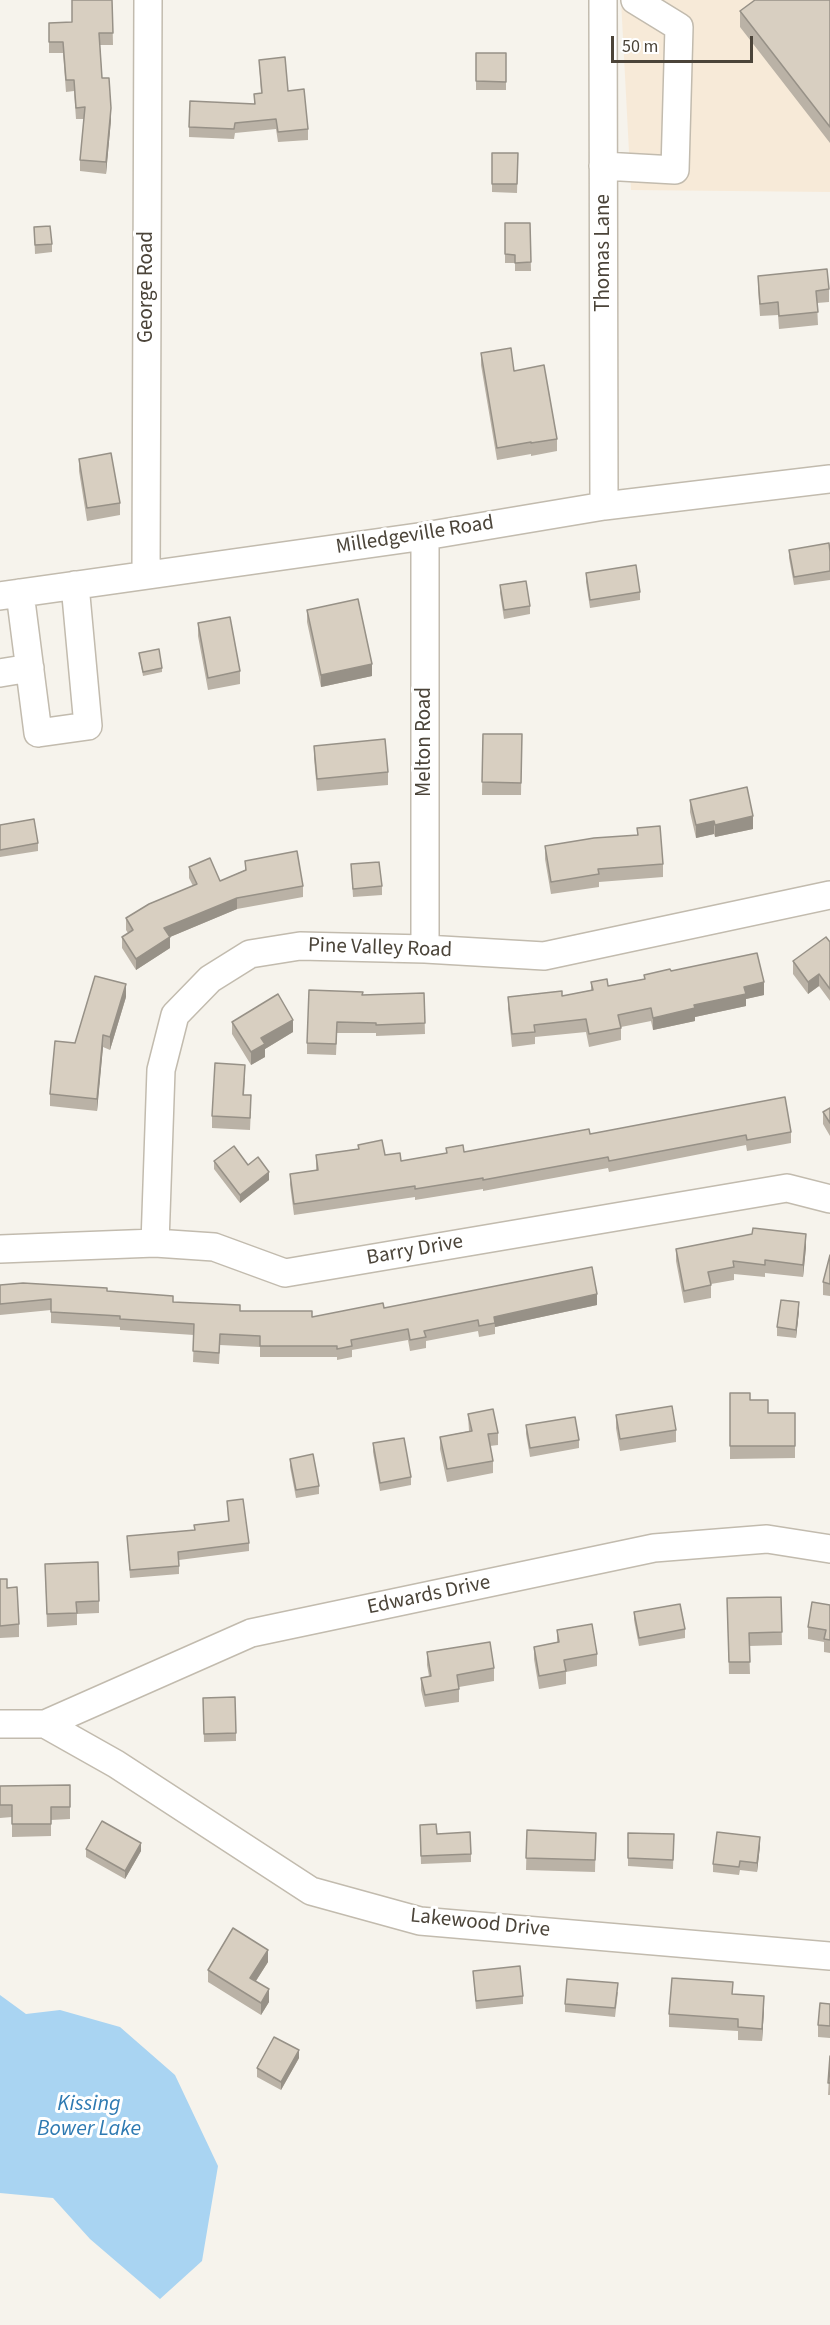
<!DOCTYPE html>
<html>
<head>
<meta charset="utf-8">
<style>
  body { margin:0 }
  #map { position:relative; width:830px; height:2325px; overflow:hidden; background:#f6f3ec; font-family:"Source Sans 3",sans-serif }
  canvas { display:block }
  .scale { position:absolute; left:611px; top:36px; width:142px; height:27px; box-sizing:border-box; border:3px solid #4b4439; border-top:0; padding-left:8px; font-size:18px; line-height:21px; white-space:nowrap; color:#4b4439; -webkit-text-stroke:4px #fff; paint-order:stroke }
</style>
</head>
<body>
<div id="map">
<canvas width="830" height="2325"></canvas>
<div class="scale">50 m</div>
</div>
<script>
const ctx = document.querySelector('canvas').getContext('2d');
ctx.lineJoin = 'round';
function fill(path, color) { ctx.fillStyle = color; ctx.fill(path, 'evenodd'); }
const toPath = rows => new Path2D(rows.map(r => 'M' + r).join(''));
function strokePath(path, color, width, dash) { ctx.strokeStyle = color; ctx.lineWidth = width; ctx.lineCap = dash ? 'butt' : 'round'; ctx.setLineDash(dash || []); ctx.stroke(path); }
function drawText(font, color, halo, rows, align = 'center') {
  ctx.font = font + ' "Source Sans 3",sans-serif'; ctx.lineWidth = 6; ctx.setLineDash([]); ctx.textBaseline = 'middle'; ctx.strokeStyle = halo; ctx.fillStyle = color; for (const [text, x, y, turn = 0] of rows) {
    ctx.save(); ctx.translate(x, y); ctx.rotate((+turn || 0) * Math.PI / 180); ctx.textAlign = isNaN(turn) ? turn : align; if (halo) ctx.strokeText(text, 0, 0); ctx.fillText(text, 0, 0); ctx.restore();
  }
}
const commercial = toPath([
  [621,0,830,0,830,192,631,190]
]);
const water = toPath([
  [0,1995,26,2014,60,2010,120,2027,175,2075,218,2166,202,2261,160,2299,90,2239,53,2198,0,2193]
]);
const minor = toPath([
  [603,0,604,506],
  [603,166,675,170,679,27,635,0],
  [425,536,425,949],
  [146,574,148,0],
  [20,593,38,733,88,726,75,585],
  [0,596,425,536,604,506,830,479],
  [0,673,30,668],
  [155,1243,161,1070,175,1015,210,979,250,954,300,946,425,949,544,956,830,895],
  [0,1249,155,1243,214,1247,285,1273,787,1188,830,1199],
  [0,1724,45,1724,116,1764,311,1891,420,1921,830,1956],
  [45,1724,251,1633,654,1548,767,1539,830,1549]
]);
const wall = toPath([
  [112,0,113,45,100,45,102,78,111,120,106,174,80,171,80,160,84,119,76,119,74,91,66,92,63,53,49,53,49,23,72,22],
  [830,0,830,143,740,27,740,11],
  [476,53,506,53,506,90,476,90],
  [259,60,288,91,308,129,308,140,278,142,276,129,235,133,234,139,189,137,189,127,254,104,254,94,261,93],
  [492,153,518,153,517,193,492,192],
  [505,223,530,223,531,271,515,271,515,263,505,263],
  [34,227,52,244,52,252,35,254],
  [758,276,829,289,829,302,817,303,818,325,779,329,778,315,760,316,758,288],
  [481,353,514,371,557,439,557,451,531,456,531,454,497,460,481,365],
  [79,459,120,503,120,515,87,521,79,471],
  [789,550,830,552,830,580,794,585,789,558],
  [586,573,640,592,640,600,590,608,586,582],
  [500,585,530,606,530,614,504,619,500,593],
  [307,610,372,676,321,687,307,622],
  [198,623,240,671,240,684,208,690,198,636],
  [139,653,162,668,162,672,143,676],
  [483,734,522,734,521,795,482,795],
  [314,746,388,772,388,785,317,791,314,758],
  [690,800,753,829,715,837,714,834,696,838,690,812],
  [0,825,38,843,38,851,0,857],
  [637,828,663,864,663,877,599,882,599,887,551,894,545,859,545,846,637,835],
  [245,861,303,886,303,897,237,909,170,937,170,948,136,970,122,948,122,937,128,933,126,930,126,918,193,886,189,878,189,867,220,881,245,870],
  [351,864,382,886,382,895,353,897],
  [830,942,830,1001,819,986,808,994,793,974,793,961],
  [671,971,764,995,746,999,746,1006,695,1017,695,1021,653,1030,651,1021,621,1027,621,1040,589,1047,586,1032,535,1037,535,1044,512,1047,508,1009,508,997,562,996,591,990,591,982,608,986,644,979,644,975],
  [424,993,425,1034,376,1036,376,1033,337,1033,336,1055,307,1054,307,1043,362,995],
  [126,997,110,1050,103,1047,97,1111,50,1106,50,1094,75,1043],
  [232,1022,293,1032,265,1049,265,1057,251,1065,232,1034],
  [245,1077,244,1095,251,1108,250,1130,212,1128,212,1116],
  [830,1108,830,1136,823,1124,823,1112],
  [791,1132,791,1143,747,1151,746,1145,609,1172,608,1168,483,1191,483,1189,415,1200,415,1197,294,1215,290,1185,290,1174,316,1170,316,1155,358,1149,358,1145,401,1161,446,1153,446,1148,464,1152,590,1134],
  [214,1161,248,1165,269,1180,240,1203,214,1169],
  [806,1247,803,1277,765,1273,765,1277,734,1274,734,1280,711,1284,711,1298,684,1303,676,1261,676,1249],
  [830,1255,830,1296,823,1295,823,1282],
  [0,1285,107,1291,173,1302,240,1311,312,1317,384,1308,597,1305,495,1327,495,1334,479,1337,478,1331,426,1341,426,1348,410,1351,408,1340,352,1350,352,1357,337,1360,337,1357,260,1357,260,1347,220,1345,219,1364,193,1362,194,1335,120,1330,120,1327,51,1323,51,1310,0,1315],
  [799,1311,796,1338,777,1336,777,1327],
  [730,1393,750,1400,768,1413,795,1413,795,1458,730,1459],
  [468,1414,498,1433,498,1445,490,1446,493,1461,493,1473,447,1482,440,1449,440,1437,469,1431],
  [616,1415,676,1430,676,1442,620,1451,616,1428],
  [526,1425,579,1440,579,1448,530,1457,526,1434],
  [373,1443,411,1477,411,1485,380,1491,373,1452],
  [290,1459,319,1486,319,1494,296,1498,290,1467],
  [227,1501,249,1543,249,1551,179,1560,179,1574,130,1578,127,1536,194,1530,194,1525,228,1521],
  [45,1564,99,1601,99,1613,77,1614,77,1625,47,1627],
  [0,1579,7,1588,19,1624,19,1637,0,1638],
  [781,1597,782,1645,749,1646,750,1674,729,1674,727,1598],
  [830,1605,830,1653,824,1652,824,1642,808,1639,808,1627],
  [634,1612,685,1629,685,1638,639,1646,634,1620],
  [557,1630,597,1654,597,1666,566,1672,566,1684,539,1689,534,1659,534,1647,557,1642],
  [427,1652,494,1668,494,1681,459,1687,459,1702,425,1707,421,1690,421,1678,429,1676,427,1665],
  [203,1698,236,1733,236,1741,204,1742],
  [70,1785,70,1819,51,1820,51,1836,12,1837,12,1817,0,1818,0,1786],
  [527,1830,596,1833,595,1872,526,1870],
  [420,1833,437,1834,471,1854,471,1862,421,1864],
  [628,1833,674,1834,673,1869,628,1866],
  [760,1846,757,1872,740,1870,739,1875,713,1872,713,1864],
  [86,1849,141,1851,125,1879,86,1857],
  [268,1962,256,1981,269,2002,261,2015,208,1982,208,1970],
  [473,1971,523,1996,523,2004,476,2009],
  [618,1992,615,2017,565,2012,565,2004],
  [733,1994,764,2009,762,2041,738,2040,738,2031,669,2027,669,2014],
  [830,2004,830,2038,818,2037,818,2025],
  [830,2056,830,2095,828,2095],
  [299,2058,281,2090,257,2077,257,2068]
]);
const shadedWall = toPath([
  [111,108,111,120,106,174,106,162],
  [372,664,372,676,321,687,321,675],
  [753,816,753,829,715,837,715,825],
  [714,821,714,834,696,838,696,825],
  [237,898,237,909,170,937,170,948,136,970,136,959,164,928],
  [819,974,819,986,808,994,808,982],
  [764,982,764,995,746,999,746,1006,695,1017,695,1021,653,1030,653,1018,694,1005,744,987],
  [126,984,126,997,110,1050,110,1037],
  [293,1020,293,1032,265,1049,265,1057,251,1065,251,1052,261,1038],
  [103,1035,103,1047,97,1111,97,1099],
  [269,1172,269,1180,240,1203,240,1195],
  [806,1234,806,1247,803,1277,803,1265],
  [597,1294,597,1305,495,1327,494,1317],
  [799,1302,799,1311,796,1338,796,1330],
  [760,1837,760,1846,757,1872,757,1863],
  [141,1843,141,1851,125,1879,125,1871],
  [268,1950,268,1962,250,1990,250,1978],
  [269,1989,269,2002,261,2015,261,2003],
  [764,1996,764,2009,762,2041,762,2029],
  [299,2050,299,2058,281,2090,281,2082]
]);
const building = toPath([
  [72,0,112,0,113,33,99,33,102,78,109,78,111,108,106,162,80,160,85,107,76,108,74,80,66,80,63,42,49,42,49,23,72,22,72,0],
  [755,0,830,0,830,127,740,11,755,0],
  [476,53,506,53,506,82,476,81,476,53],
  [285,57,288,91,304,89,308,129,278,132,276,119,235,123,234,129,189,127,190,101,255,104,254,94,262,93,259,60,285,57],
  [492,153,518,153,517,184,492,184,492,153],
  [505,223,530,223,531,262,515,263,515,255,505,254,505,223],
  [50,226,52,244,35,245,34,227,50,226],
  [827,269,829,289,816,291,818,312,779,316,778,302,760,304,758,276,827,269],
  [511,348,514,371,544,365,557,439,531,443,531,442,497,448,481,353,511,348],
  [111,453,120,503,87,508,79,459,111,453],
  [829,543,830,552,830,571,794,577,789,550,829,543],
  [636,565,640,592,590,600,586,573,636,565],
  [526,581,530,606,504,610,500,585,526,581],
  [358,599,372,664,321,675,307,610,358,599],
  [230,617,240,671,208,678,198,623,230,617],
  [159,649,162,668,143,672,139,653,159,649],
  [483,734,522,734,521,783,482,782,483,734],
  [385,739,388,772,317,779,314,746,385,739],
  [747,787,753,816,715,825,714,821,696,825,690,800,747,787],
  [34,819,38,843,0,850,0,825,34,819],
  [660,826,663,864,598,869,599,874,551,882,545,846,594,838,638,835,637,828,660,826],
  [297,851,303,886,237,898,164,928,170,937,136,959,122,937,133,930,126,918,149,904,197,884,189,867,210,858,220,881,246,870,245,861,297,851],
  [379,862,382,886,353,889,351,864,379,862],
  [826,937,830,942,830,989,819,974,808,982,793,961,826,937],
  [757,953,764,982,744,987,746,994,694,1005,695,1008,653,1018,651,1008,618,1015,621,1028,589,1034,586,1019,534,1025,535,1032,512,1034,508,997,562,991,562,996,593,990,591,982,607,979,608,986,645,979,644,975,670,969,671,971,757,953],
  [95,976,126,984,110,1037,103,1035,97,1099,50,1094,55,1041,75,1043,95,976],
  [309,990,363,992,362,995,424,993,425,1023,376,1025,376,1023,337,1022,336,1044,307,1043,309,990],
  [278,994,293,1020,261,1038,265,1044,251,1052,232,1022,278,994],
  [215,1063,245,1065,243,1095,251,1095,250,1118,212,1116,215,1063],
  [785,1097,791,1132,747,1140,746,1135,609,1161,608,1157,483,1180,483,1178,415,1189,415,1186,294,1204,290,1174,318,1170,316,1155,359,1149,358,1145,382,1140,385,1155,400,1153,401,1161,447,1153,446,1148,463,1145,464,1152,589,1129,590,1134,785,1097],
  [830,1108,830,1123,823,1112,830,1108],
  [234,1146,248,1165,258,1157,269,1172,240,1195,214,1161,234,1146],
  [753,1228,806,1234,803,1265,765,1260,765,1265,733,1261,734,1267,708,1272,711,1285,684,1291,676,1249,752,1234,753,1228],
  [830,1255,830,1284,823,1282,830,1255],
  [592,1267,597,1294,494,1317,495,1323,479,1326,478,1320,424,1331,426,1337,410,1340,408,1329,351,1340,352,1346,337,1349,337,1346,260,1346,260,1336,220,1334,219,1353,193,1351,194,1324,120,1319,120,1316,51,1312,51,1299,0,1304,0,1285,23,1283,107,1288,107,1291,173,1296,173,1302,240,1305,240,1311,312,1311,312,1317,383,1303,384,1308,592,1267],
  [781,1300,799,1302,796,1330,777,1327,781,1300],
  [730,1393,750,1393,750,1400,768,1400,768,1413,795,1413,795,1446,730,1446,730,1393],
  [672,1406,676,1430,620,1439,616,1415,672,1406],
  [493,1409,498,1433,488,1434,493,1461,447,1469,440,1437,472,1431,468,1414,493,1409],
  [575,1417,579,1440,530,1448,526,1425,575,1417],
  [404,1438,411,1477,380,1483,373,1443,404,1438],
  [313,1454,319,1486,296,1490,290,1459,313,1454],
  [243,1499,249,1543,178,1552,179,1566,130,1570,127,1536,195,1530,194,1525,229,1521,227,1501,243,1499],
  [98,1562,99,1601,76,1602,77,1613,47,1614,45,1564,98,1562],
  [0,1579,7,1579,7,1588,17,1587,19,1624,0,1626,0,1579],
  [781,1597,782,1632,749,1633,750,1662,729,1662,727,1598,781,1597],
  [812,1602,830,1605,830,1640,824,1639,826,1630,808,1627,812,1602],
  [680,1604,685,1629,639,1638,634,1612,680,1604],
  [592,1624,597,1654,564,1660,566,1671,539,1676,534,1647,559,1642,557,1630,592,1624],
  [490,1642,494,1668,457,1675,459,1689,425,1695,421,1678,431,1676,427,1652,490,1642],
  [235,1697,236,1733,204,1734,203,1698,235,1697],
  [70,1785,70,1807,51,1807,51,1824,12,1824,12,1805,0,1805,0,1786,70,1785],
  [102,1821,141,1843,125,1871,86,1849,102,1821],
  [436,1824,437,1834,470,1832,471,1854,421,1856,420,1825,436,1824],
  [527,1830,596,1833,595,1860,526,1858,527,1830],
  [717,1832,760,1837,757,1863,740,1861,739,1867,713,1864,717,1832],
  [628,1833,674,1834,673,1860,628,1858,628,1833],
  [233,1928,268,1950,250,1978,269,1989,261,2003,208,1970,233,1928],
  [520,1966,523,1996,476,2001,473,1971,520,1966],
  [672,1978,733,1982,732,1994,764,1996,762,2029,738,2027,738,2019,669,2014,672,1978],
  [567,1979,618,1983,615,2008,565,2004,567,1979],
  [820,2003,830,2004,830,2026,818,2025,820,2003],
  [274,2037,299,2050,281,2082,257,2068,274,2037],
  [830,2056,830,2083,828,2083,830,2056]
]);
const streetNames = [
  ["Thomas Lane",604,253,-90],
  ["George Road",147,287,-90],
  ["Milledgeville Road",415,536,-9],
  ["Melton Road",425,742,-90],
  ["Pine Valley Road",380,949,2],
  ["Barry Drive",415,1251,-10],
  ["Edwards Drive",429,1596,-12],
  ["Lakewood Drive",480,1924,6]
];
const waterNames = [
  ["Kissing",89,2105],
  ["Bower Lake",89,2130]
];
fill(commercial, '#f7ead8');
fill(water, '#a9d4f2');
strokePath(minor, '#c2bbae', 30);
strokePath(minor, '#fff', 27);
fill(wall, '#bab2a6');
fill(shadedWall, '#979187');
fill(building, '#d8cfc1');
strokePath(building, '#979187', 1.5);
drawText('21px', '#4b4439', '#fff', streetNames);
drawText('italic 22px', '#2e7ab2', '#fff', waterNames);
</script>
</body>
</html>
